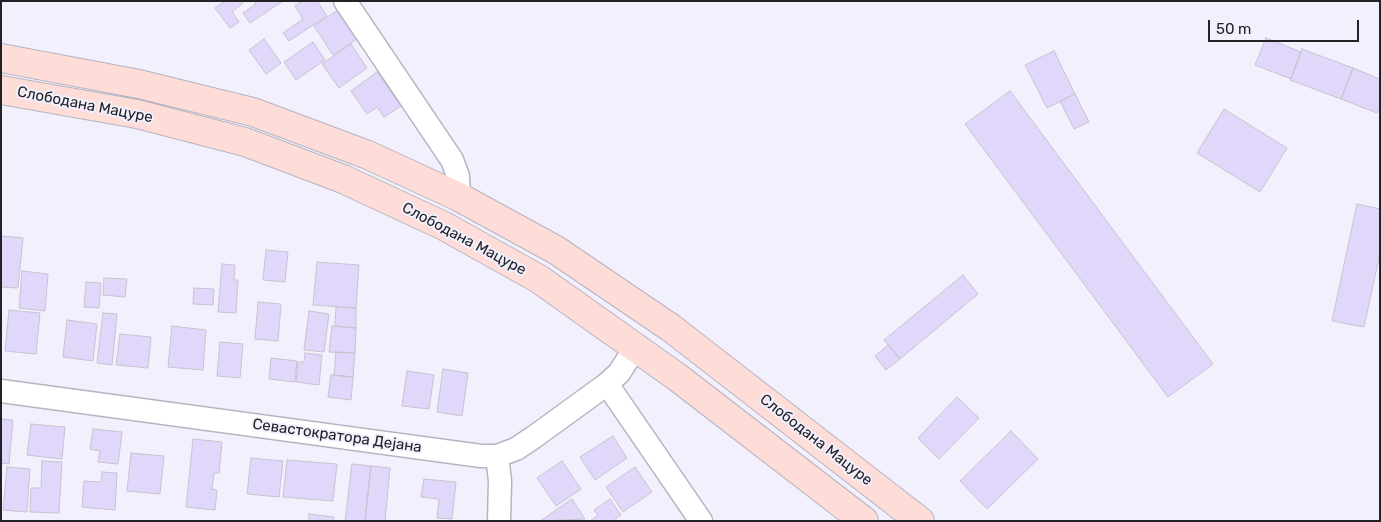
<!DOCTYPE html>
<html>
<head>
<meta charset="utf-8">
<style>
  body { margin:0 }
  #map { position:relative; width:1381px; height:522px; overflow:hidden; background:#f2f0fd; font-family:Rubik,sans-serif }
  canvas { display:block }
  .frame { position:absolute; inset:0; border:2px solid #222126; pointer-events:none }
  .scale { position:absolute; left:1208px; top:20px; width:151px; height:22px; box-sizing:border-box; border:2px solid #222126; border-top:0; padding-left:6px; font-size:15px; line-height:18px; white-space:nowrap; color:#222126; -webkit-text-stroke:4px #f2f0fd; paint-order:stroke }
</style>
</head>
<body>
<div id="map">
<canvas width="1381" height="522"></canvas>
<div class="frame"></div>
<div class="scale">50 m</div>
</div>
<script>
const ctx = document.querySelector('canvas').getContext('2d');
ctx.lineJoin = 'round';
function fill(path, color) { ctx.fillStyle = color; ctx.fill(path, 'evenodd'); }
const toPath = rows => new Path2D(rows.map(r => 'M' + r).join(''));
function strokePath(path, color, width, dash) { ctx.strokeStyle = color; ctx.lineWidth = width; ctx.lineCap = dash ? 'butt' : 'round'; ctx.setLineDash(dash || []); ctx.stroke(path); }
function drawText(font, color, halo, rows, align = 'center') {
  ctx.font = font + ' Rubik,sans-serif'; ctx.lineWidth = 4; ctx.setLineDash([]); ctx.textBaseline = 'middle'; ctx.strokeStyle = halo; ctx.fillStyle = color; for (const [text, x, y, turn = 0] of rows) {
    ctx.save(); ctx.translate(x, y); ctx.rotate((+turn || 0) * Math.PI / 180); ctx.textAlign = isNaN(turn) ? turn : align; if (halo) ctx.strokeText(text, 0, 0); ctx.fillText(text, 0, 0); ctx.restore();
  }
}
const building = toPath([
  [225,1,242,1,243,3,232,12,239,22,230,28,215,8,225,1],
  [254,1,283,1,250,23,243,13,256,4,254,1],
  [302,1,317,1,327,16,289,41,283,33,303,19,295,6,302,1],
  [338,10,357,39,333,55,314,26,338,10],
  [1266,38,1301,52,1291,79,1255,65,1266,38],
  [264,39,281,63,266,74,249,50,264,39],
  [313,42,325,60,296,80,284,62,313,42],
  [351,44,367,68,339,88,322,64,351,44],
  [1302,49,1353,68,1341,99,1290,80,1302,49],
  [1054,51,1075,94,1047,108,1025,65,1054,51],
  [1353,68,1380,79,1380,105,1377,113,1341,99,1353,68],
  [377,72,401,106,384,117,377,107,367,114,351,91,377,72],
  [1010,91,1213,364,1168,397,965,124,1010,91],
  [1075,94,1089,122,1074,129,1060,101,1075,94],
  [1224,109,1287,148,1260,192,1197,153,1224,109],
  [1357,204,1380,209,1380,253,1364,327,1332,321,1357,204],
  [1,236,23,238,18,288,1,287,1,236],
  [266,250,288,252,285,282,263,280,266,250],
  [317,262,359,265,356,308,313,305,317,262],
  [222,264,235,265,234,280,238,280,236,313,218,312,222,264],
  [22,271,48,274,45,311,19,308,22,271],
  [963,275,978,294,900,359,884,340,963,275],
  [104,278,127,279,125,297,103,295,104,278],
  [86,282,101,283,99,308,84,307,86,282],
  [194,288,214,289,213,305,193,304,194,288],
  [258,302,281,304,278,341,255,339,258,302],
  [336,307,356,308,356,328,335,326,336,307],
  [9,310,40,313,36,354,5,351,9,310],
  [309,311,329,314,324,352,304,350,309,311],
  [103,313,117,314,112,365,97,363,103,313],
  [67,320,97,324,93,361,63,357,67,320],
  [172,326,206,330,203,370,168,367,172,326],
  [332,326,356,328,355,353,329,352,332,326],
  [120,334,151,337,148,368,116,365,120,334],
  [220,342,243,344,240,378,217,376,220,342],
  [888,345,900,359,886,370,875,356,888,345],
  [336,352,355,353,353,377,334,375,336,352],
  [305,353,322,355,319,385,296,382,298,362,304,362,305,353],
  [271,358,297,361,295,382,269,379,271,358],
  [443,369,468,373,462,416,437,412,443,369],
  [407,371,434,375,429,409,402,406,407,371],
  [331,375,353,377,351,400,328,397,331,375],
  [957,397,979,418,939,459,918,438,957,397],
  [1,419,13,420,9,464,1,463,1,419],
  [31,424,65,427,62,459,27,455,31,424],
  [93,429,122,432,118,464,98,462,100,451,90,449,93,429],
  [1011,431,1038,459,987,509,960,481,1011,431],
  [613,436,627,458,595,480,580,457,613,436],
  [193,439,222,442,219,473,214,473,212,489,217,490,215,510,186,507,193,439],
  [131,453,164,456,160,494,127,491,131,453],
  [251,458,283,461,279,497,247,494,251,458],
  [287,460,337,464,333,501,283,497,287,460],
  [42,461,62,462,59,513,30,512,31,488,41,488,42,461],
  [562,461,581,489,556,506,537,478,562,461],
  [352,464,371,466,365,521,345,521,352,464],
  [371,466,390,468,385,521,365,521,371,466],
  [7,467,30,469,27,512,3,510,7,467],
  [635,467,652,492,623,512,606,487,635,467],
  [102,472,117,473,115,510,82,507,84,481,101,482,102,472],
  [424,479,456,482,452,519,437,518,439,499,421,497,424,479],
  [572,499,585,519,540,521,572,499],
  [610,499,621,515,613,521,590,521,598,515,594,510,610,499],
  [309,514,334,517,333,521,309,521,309,514]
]);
const street = toPath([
  [345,1,452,160,458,176,459,197],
  [607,384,701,521],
  [1,391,481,456,497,456,516,449,534,437,607,384,619,373,635,348],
  [497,456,500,481,499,521]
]);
const secondary = toPath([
  [1,58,139,84,253,112,368,155,459,197,556,250,671,328,920,521],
  [1,90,137,114,245,142,343,179,444,226,539,279,677,377,864,521]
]);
const streetNames = [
  ["Слободана Мацуре",85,105,11],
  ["Слободана Мацуре",464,239,28],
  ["Севастократора Дејана",337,436,8],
  ["Слободана Мацуре",816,440,38]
];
fill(building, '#e1d7fa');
strokePath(building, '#c6c3cf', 1);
strokePath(street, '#b6b4c1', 25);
strokePath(secondary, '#b6b4c1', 30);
strokePath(street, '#fff', 22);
strokePath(secondary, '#fedcd7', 28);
drawText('15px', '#222126', '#f2f0fd', streetNames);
</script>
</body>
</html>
